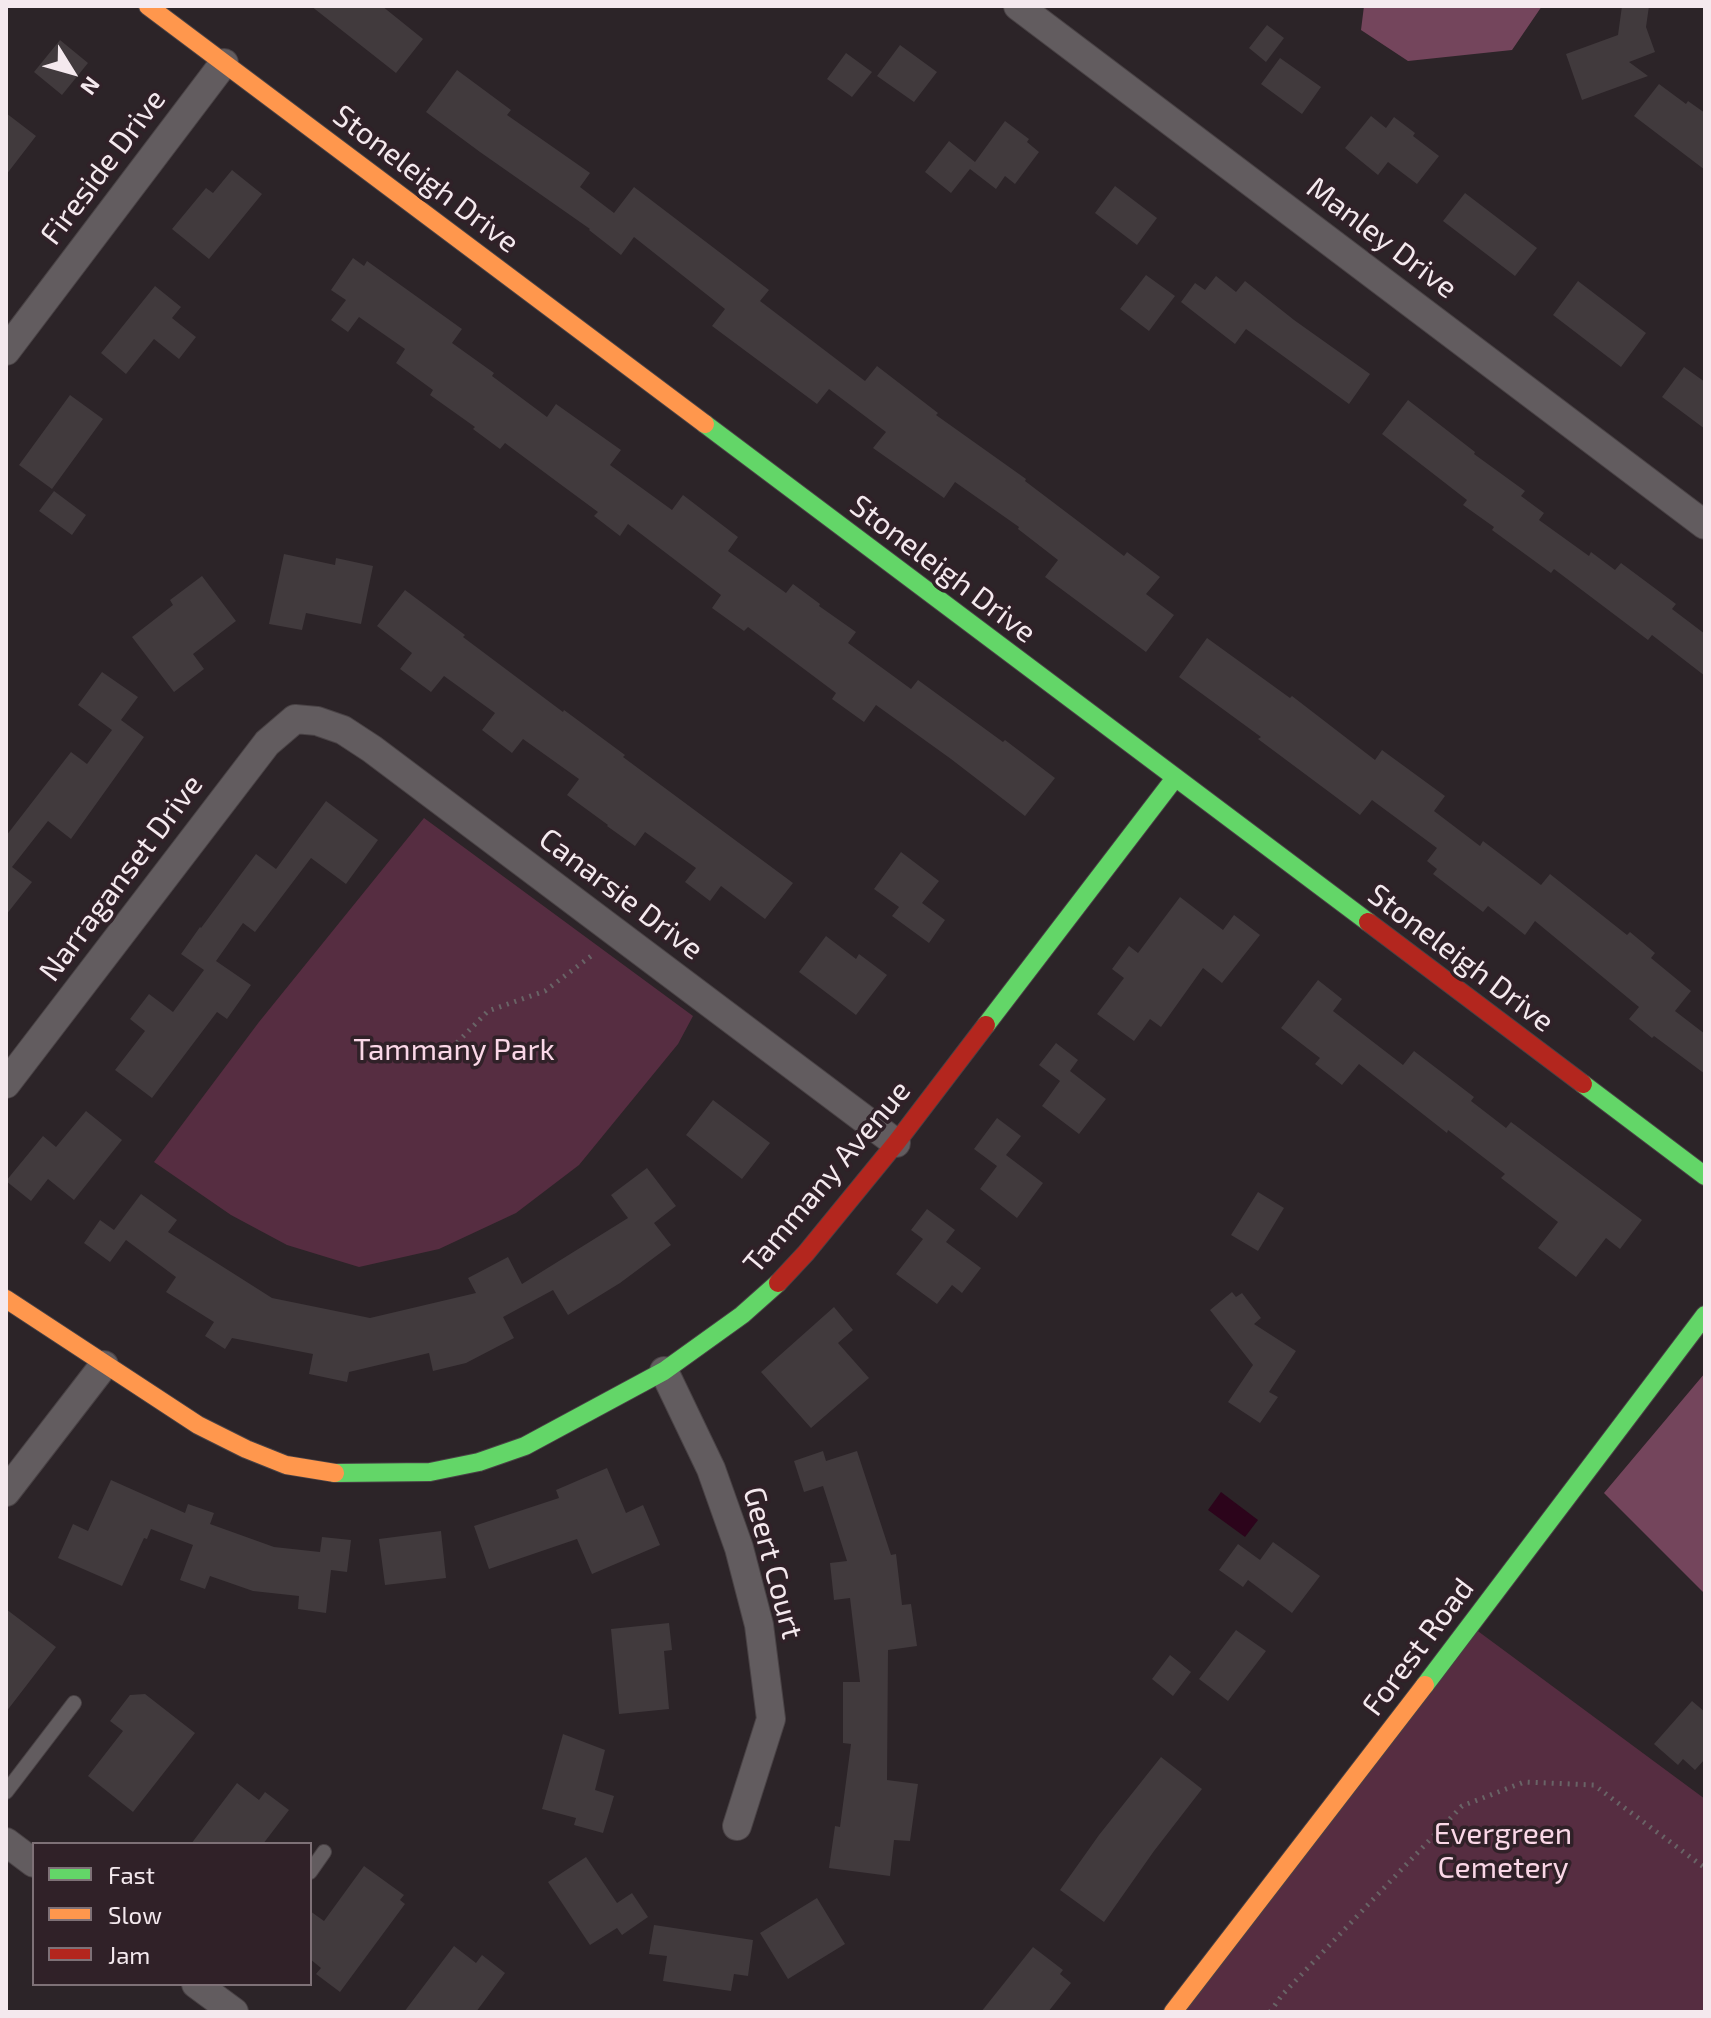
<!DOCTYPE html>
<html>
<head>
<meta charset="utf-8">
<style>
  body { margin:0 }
  #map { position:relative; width:1711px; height:2018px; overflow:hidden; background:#2c2428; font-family:"Exo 2",sans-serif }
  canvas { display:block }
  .frame { position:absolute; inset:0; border:8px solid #f4e9ee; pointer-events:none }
  .legend { position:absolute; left:32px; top:1842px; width:280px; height:144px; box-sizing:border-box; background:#302128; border:2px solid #7e7177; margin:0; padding:10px 14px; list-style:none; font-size:24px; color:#f4e9ee }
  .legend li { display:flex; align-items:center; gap:16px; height:40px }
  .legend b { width:40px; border:2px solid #7e7177 }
  .north { position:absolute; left:32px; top:32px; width:80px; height:80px; -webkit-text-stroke:6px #302128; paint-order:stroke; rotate:127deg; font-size:22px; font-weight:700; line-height:32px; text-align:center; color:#f4e9ee }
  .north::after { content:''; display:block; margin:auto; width:28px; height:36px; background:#f4e9ee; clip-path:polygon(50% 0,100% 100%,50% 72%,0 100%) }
</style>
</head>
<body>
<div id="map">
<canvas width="1711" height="2018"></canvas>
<div class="frame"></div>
<ul class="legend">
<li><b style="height:10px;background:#63d668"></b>Fast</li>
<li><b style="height:10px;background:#ff974d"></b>Slow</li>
<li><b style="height:10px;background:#b3261e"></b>Jam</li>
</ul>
<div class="north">N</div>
</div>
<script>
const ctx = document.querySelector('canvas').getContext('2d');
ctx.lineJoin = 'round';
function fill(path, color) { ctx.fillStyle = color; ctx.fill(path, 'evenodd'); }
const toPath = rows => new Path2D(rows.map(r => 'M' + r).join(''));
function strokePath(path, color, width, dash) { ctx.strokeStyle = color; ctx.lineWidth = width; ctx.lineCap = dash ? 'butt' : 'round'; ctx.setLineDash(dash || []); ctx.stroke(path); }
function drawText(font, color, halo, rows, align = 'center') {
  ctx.font = font + ' "Exo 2",sans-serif'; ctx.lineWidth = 7; ctx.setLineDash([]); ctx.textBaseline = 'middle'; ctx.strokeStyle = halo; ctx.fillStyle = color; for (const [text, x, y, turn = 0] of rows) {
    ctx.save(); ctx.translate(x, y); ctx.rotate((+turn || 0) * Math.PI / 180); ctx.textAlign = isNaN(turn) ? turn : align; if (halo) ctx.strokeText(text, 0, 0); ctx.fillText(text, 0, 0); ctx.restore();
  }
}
const green = toPath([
  [424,818,693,1016,678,1044,579,1165,516,1213,439,1249,359,1267,287,1245,231,1215,154,1162,259,1022],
  [1471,1626,1705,1799,1705,2012,1174,2012]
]);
const forest = toPath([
  [1364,6,1542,6,1512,50,1408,61,1361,30],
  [1705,1373,1705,1594,1604,1493]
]);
const water = toPath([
  [1221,1492,1258,1520,1245,1537,1208,1510]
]);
const building = toPath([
  [311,6,382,6,423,39,396,73],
  [1622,6,1649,6,1646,27,1655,52,1629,62,1648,76,1582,100,1566,54,1618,35],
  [1267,25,1284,38,1266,62,1249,48],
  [60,40,88,63,62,95,34,72],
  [900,45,937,72,914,102,877,76],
  [846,53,872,72,852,97,827,79],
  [1280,58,1321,87,1302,114,1261,84],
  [457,70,511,110,507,115,590,173,580,187,614,213,634,187,769,290,760,301,865,381,877,366,938,413,936,415,1026,479,1025,481,1124,556,1127,552,1160,577,1146,594,1174,615,1146,652,1045,577,1058,560,1018,529,1019,527,955,482,944,498,873,448,886,432,829,389,817,404,712,326,725,309,634,237,621,255,589,230,590,229,480,152,426,112],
  [1659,84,1686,104,1688,101,1705,113,1705,170,1634,116],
  [6,113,36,136,6,175],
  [1371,116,1386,128,1394,117,1415,133,1413,136,1439,156,1417,184,1388,162,1378,175,1345,148],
  [1005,121,1029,139,1027,142,1039,152,1015,184,1005,176,996,189,970,169,951,193,925,172,949,141,975,162],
  [232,170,262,194,209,259,172,229,206,188,213,193],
  [1115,186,1157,218,1137,245,1095,213],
  [1465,193,1537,248,1515,276,1443,221],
  [353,258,364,266,367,261,462,329,452,343,494,373,492,376,547,417,556,404,621,450,610,465,672,510,683,495,738,537,728,551,786,593,793,584,820,604,819,606,856,632,848,643,911,689,918,680,1003,742,1005,740,1055,778,1025,816,951,759,876,705,864,722,832,699,836,693,748,627,744,631,712,608,721,595,628,524,620,536,594,516,598,512,556,481,505,443,500,449,473,429,475,427,430,395,433,390,396,363,405,349,359,317,348,332,331,320,346,300,331,290],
  [1146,275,1175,296,1149,331,1120,309],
  [1216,276,1236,292,1245,281,1294,320,1370,374,1349,404,1246,329,1235,344,1181,302,1195,283,1205,290],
  [1578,281,1646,333,1621,367,1553,315],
  [155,286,181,307,172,318,196,337,179,359,154,339,126,374,101,353],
  [1684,367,1705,382,1705,429,1662,397],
  [70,395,103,419,52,489,19,465],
  [1408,400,1475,452,1474,454,1525,491,1521,496,1544,513,1539,520,1589,556,1591,552,1615,570,1621,563,1676,604,1672,609,1705,634,1705,676,1652,635,1648,640,1554,569,1551,573,1492,530,1494,527,1463,505,1467,500,1382,434],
  [54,491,86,515,72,535,39,511],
  [284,554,335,565,336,558,373,566,361,624,306,613,302,630,269,624],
  [202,576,236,621,193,654,204,669,174,692,132,637,173,605,170,600],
  [405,590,465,635,463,637,563,712,564,710,625,755,623,757,793,883,765,919,721,886,710,901,685,882,696,868,645,832,635,846,607,826,608,825,567,795,579,779,523,739,512,753,482,730,495,713,444,676,431,692,400,669,412,653,377,626],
  [1207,638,1290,698,1292,696,1375,760,1382,750,1445,796,1434,811,1480,846,1483,841,1541,885,1550,874,1627,935,1630,932,1655,953,1651,958,1691,991,1675,1011,1705,1034,1705,1074,1654,1036,1652,1038,1629,1019,1639,1007,1535,921,1525,935,1488,906,1483,912,1433,874,1437,869,1427,861,1437,848,1372,800,1360,815,1258,739,1261,737,1179,677],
  [102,672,138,697,121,720,144,737,71,839,48,821,12,867,32,882,6,915,6,836,71,752,87,764,112,730,78,705],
  [326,801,378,840,346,884,311,858,255,932,243,923,216,961,251,985,227,1019,217,1012,152,1098,115,1070,145,1031,130,1019,149,994,173,1012,204,970,181,954,200,927,201,928,256,854,276,869],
  [901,852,939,881,922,903,945,920,929,943,892,916,899,907,874,889],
  [1180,897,1223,930,1234,915,1260,935,1222,983,1203,968,1161,1027,1150,1019,1134,1041,1097,1014,1124,978,1112,969,1129,946,1138,953],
  [826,936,856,959,859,954,887,975,856,1015,799,972],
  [1318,980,1342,999,1333,1011,1403,1065,1414,1051,1474,1097,1471,1101,1506,1128,1511,1122,1642,1220,1620,1249,1606,1238,1576,1277,1538,1248,1558,1222,1501,1178,1505,1174,1448,1130,1447,1133,1359,1064,1342,1085,1315,1064,1320,1058,1281,1028],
  [1056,1043,1078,1060,1070,1071,1106,1099,1079,1134,1042,1106,1060,1081,1039,1065],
  [713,1100,770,1143,742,1179,686,1135],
  [86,1111,122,1140,74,1200,48,1179,31,1201,6,1181,43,1136,56,1147],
  [997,1118,1021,1136,1006,1155,1043,1183,1017,1218,980,1189,997,1166,974,1149],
  [647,1168,676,1206,654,1223,671,1245,620,1283,568,1315,553,1290,503,1317,514,1338,466,1363,433,1371,429,1353,349,1372,347,1382,309,1374,313,1354,232,1338,225,1349,205,1336,214,1322,166,1292,176,1277,126,1240,110,1262,84,1243,100,1220,114,1230,141,1194,177,1220,168,1232,272,1298,370,1318,476,1293,468,1278,508,1257,522,1284,628,1218,611,1195],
  [1258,1192,1284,1208,1258,1251,1231,1235],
  [927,1209,955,1230,946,1242,981,1268,962,1293,952,1285,937,1304,896,1274,923,1239,911,1230],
  [1232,1292,1236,1297,1242,1293,1261,1318,1254,1324,1296,1351,1269,1392,1278,1397,1260,1423,1228,1402,1253,1365,1210,1310],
  [834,1307,853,1330,838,1343,869,1378,811,1428,761,1372],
  [823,1451,826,1461,857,1451,891,1555,896,1554,902,1605,911,1604,917,1646,888,1650,887,1780,918,1784,910,1841,894,1840,890,1876,829,1868,835,1826,840,1827,851,1744,843,1743,843,1682,860,1682,850,1598,834,1600,830,1563,847,1561,823,1486,804,1492,794,1461],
  [607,1468,626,1513,643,1505,660,1545,592,1574,577,1539,489,1569,474,1526,559,1498,556,1490],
  [111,1480,185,1513,188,1504,214,1513,210,1524,274,1547,320,1552,322,1537,351,1540,347,1572,331,1570,326,1613,298,1609,299,1596,253,1591,210,1576,205,1589,180,1580,193,1545,151,1529,147,1539,144,1538,122,1586,58,1558,73,1524,88,1531],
  [441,1531,446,1578,385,1585,379,1539],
  [1273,1542,1320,1576,1292,1613,1248,1580,1243,1587,1219,1570,1238,1544,1260,1560],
  [6,1609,56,1647,6,1712],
  [669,1623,672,1650,664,1651,669,1709,619,1714,611,1629],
  [1236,1630,1266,1651,1228,1701,1199,1679],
  [1170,1655,1191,1672,1173,1696,1152,1679],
  [145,1694,195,1733,133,1812,88,1776,123,1731,110,1721,130,1695],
  [1692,1701,1705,1712,1705,1759,1695,1770,1683,1759,1678,1765,1654,1744],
  [563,1734,605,1750,595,1790,614,1796,603,1833,574,1825,576,1818,542,1809],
  [1161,1757,1202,1789,1154,1851,1104,1922,1060,1890,1099,1835],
  [237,1783,259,1800,265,1792,289,1810,263,1844,191,1844],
  [586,1857,617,1903,632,1893,648,1917,622,1935,617,1928,590,1945,548,1882],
  [364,1866,404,1895,400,1900,405,1904,340,1992,316,1974,321,1968,310,1959,310,1911,324,1921],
  [817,1898,845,1944,788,1979,760,1933],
  [654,1925,753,1940,748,1976,734,1974,731,1991,663,1981,667,1956,649,1954],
  [454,1946,476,1963,482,1955,505,1973,476,2012,404,2012],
  [1033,1947,1063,1970,1060,1974,1071,1983,1048,2012,981,2012]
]);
const path = toPath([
  [446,1054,488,1011,545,991,591,956],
  [1270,2012,1282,1995,1462,1806,1524,1782,1594,1785,1705,1868]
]);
const lane = toPath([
  [6,1792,74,1703],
  [310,1872,324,1852]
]);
const street = toPath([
  [1018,6,1705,525],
  [6,351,224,63],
  [6,1084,267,743,295,719,317,721,343,730,372,749,896,1143],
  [664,1371,711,1469,739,1548,759,1625,771,1719,737,1826],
  [6,1492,104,1365],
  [6,1842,34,1863],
  [196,1984,234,2012]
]);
const fast = toPath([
  [705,424,1368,922],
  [986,1025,1175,778],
  [1583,1084,1705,1176],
  [335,1473,430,1472,479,1462,525,1446,664,1371,742,1315,778,1283],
  [1425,1685,1705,1315]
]);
const slow = toPath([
  [148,6,705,424],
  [6,1299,198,1425,246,1449,286,1465,335,1473],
  [1173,2012,1425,1685]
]);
const jam = toPath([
  [1368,922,1583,1084],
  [778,1283,806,1253,896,1143,986,1025]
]);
const streetNames = [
  ["Fireside Drive",103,167,-53],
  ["Stoneleigh Drive",426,179,37],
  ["Manley Drive",1382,238,37],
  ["Stoneleigh Drive",943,569,37],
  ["Narraganset Drive",121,878,-53],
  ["Canarsie Drive",621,894,37],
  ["Stoneleigh Drive",1461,958,37],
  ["Tammany Avenue",827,1177,-50],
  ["Geert Court",773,1563,75],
  ["Forest Road",1418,1647,-53]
];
const parkNames = [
  ["Tammany Park",454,1050],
  ["Evergreen",1503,1834],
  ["Cemetery",1503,1868]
];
fill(green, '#562d41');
fill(forest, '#74455c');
fill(water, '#2c041b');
fill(building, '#413a3d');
strokePath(lane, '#494245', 16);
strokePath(street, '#494245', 30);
strokePath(fast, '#494245', 20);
strokePath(slow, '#494245', 20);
strokePath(jam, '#494245', 20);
strokePath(path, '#696366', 5, [2, 6]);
strokePath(lane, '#625c5f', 14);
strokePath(street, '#625c5f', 28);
strokePath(fast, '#63d668', 18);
strokePath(slow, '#ff974d', 18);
strokePath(jam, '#b3261e', 18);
drawText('30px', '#f4e9ee', '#302128', streetNames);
drawText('30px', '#fad7e7', '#302128', parkNames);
</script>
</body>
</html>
